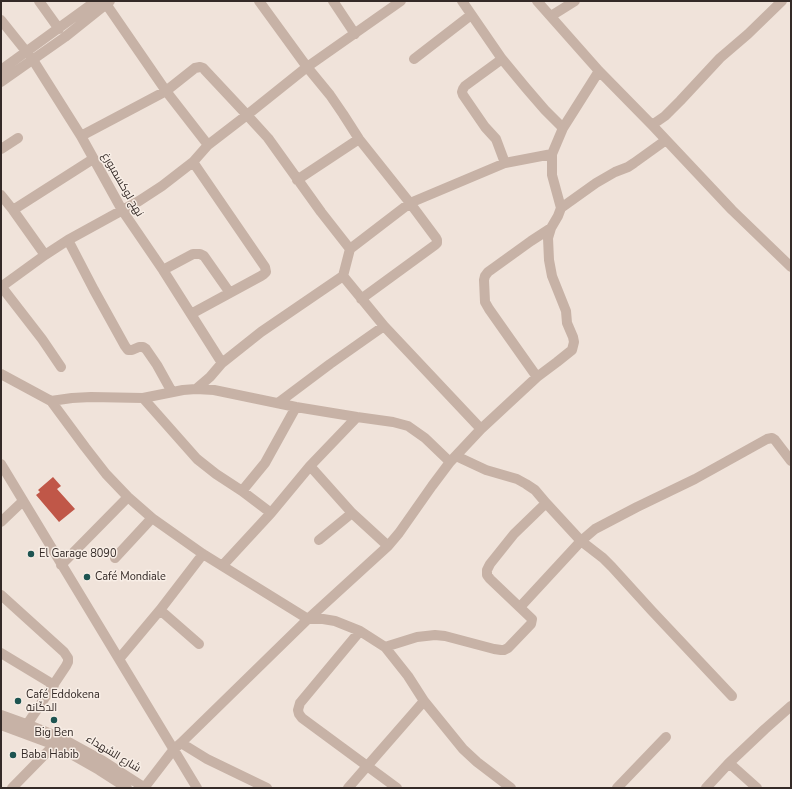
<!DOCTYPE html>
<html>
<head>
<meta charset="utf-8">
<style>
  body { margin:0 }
  #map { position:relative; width:792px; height:789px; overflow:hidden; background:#f0e3da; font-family:"Nunito Sans",sans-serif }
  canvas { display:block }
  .frame { position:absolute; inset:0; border:2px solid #342a27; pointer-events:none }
</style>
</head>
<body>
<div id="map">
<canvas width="792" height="789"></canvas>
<div class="frame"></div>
</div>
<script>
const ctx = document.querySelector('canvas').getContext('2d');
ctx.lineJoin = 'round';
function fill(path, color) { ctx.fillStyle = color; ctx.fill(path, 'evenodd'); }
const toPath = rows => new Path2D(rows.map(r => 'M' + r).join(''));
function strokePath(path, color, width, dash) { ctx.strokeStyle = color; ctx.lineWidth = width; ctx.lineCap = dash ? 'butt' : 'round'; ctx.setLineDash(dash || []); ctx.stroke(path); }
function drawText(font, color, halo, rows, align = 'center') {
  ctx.font = font + ' "Nunito Sans",Cairo,sans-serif'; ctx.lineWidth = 3; ctx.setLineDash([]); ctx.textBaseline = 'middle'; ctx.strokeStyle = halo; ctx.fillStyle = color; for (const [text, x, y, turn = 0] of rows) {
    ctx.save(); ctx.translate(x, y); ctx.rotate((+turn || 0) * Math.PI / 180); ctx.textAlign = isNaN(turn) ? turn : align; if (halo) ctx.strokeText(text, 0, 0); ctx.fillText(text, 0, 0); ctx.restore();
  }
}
const building = toPath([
  [53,477,61,486,57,489,75,509,59,522,36,495,40,492,38,490]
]);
const minor = toPath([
  [39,1,59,29],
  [104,1,166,91,208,145],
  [259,1,307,67,330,95,343,114,359,139,410,203,436,238,437,240,437,243,435,245,361,299],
  [333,1,355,34],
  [462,1,502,59,526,88,545,110,563,128],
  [537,1,599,71,652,125,732,210,791,267],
  [551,16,575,1],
  [1,20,33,60,81,136,122,210,163,270,222,363],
  [414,59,471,15],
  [502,59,465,86,463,89,462,92,463,95,485,127,496,139,505,163],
  [1,70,96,1],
  [1,82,65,37,110,1],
  [652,125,665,116,680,101,720,58,748,34,782,1],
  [81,136,166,91,195,68,200,67,203,68,247,115,268,138,321,212,350,249,343,276,384,326,481,429],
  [1,149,18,138],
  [297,180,359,139],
  [1,195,13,210,45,255],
  [561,208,596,183,615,172,628,167,634,163,666,140],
  [13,210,93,159],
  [68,240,94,290,125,346,128,350,132,350,139,347,143,347,146,349,157,365,172,392],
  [350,249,410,203,505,163,552,154],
  [163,270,193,254,200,254,204,256,230,293],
  [1,286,42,339,61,367],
  [1,287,45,255,68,240,139,201,162,186,193,162,208,145,247,115,307,67,401,1],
  [191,314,261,276,264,274,266,272,265,267,193,162],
  [1,374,51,401,85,447,106,474,128,497,152,518,203,554,308,619,323,619,335,621,360,631,385,647,408,676,424,701,463,749,477,762,511,788],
  [537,377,508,336,489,309,485,302,484,280,485,276,488,272,531,241,551,228],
  [196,389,210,377,222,363,261,332,343,276],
  [143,398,197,459,216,474,242,491,271,513],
  [51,401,72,398,91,397,143,398,183,390,196,389,214,390,296,407,357,417,393,422,408,426,425,438,450,462],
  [278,403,330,364,384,326],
  [456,456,486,470,517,479,526,484,535,490,546,503,581,541,603,558,612,567,652,611,732,696],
  [1,464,197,788],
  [310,466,352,513,388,546],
  [242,491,265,463,296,407],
  [1,522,23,501],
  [319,540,352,513],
  [115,558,152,518],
  [61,565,128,497],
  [223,565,271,513,310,466,357,417],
  [1,595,64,652,68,658,68,662,66,666,22,732],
  [520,607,581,541,595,529,637,507,695,479,767,439,772,438,775,440,791,461],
  [160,610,199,644],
  [360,631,300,703,298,710,299,714,302,718,397,788],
  [385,647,417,637,435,635,445,636,494,649,501,650,504,650,508,648,531,624,532,619,490,579,487,575,487,570,490,564,514,534,546,503],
  [1,653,54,685],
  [119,659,160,610,203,554],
  [1,715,26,724,61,738,103,761,145,788],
  [1,725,55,745,99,770,127,788],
  [181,743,207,759,267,788],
  [729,763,757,788],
  [12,788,58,741],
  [144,788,174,749,181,743,308,619,388,546,399,533,432,486,450,462,481,429,537,377,557,362,572,350,574,342,573,337,567,323,566,311,552,276,549,260,548,238,551,228,558,216,561,208,552,175,552,154,563,128,599,71],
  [348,788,424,701],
  [617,788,666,737],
  [706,788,729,763,765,729,791,706]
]);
const markers = [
  [31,554,4,"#1e5451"],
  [87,577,4,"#1e5451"],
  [18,701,4,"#1e5451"],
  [54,720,4,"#1e5451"],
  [13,755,4,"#1e5451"]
];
const streetNames = [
  ["نهج لوكسمبورغ",122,185,60],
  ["شارع الشهداء",113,754,31]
];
const poiNames = [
  ["El Garage 8090",39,554],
  ["Café Mondiale",95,577],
  ["Café Eddokena",26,695],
  ["الدكّانة",26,708],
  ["Big Ben",54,733,"center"],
  ["Baba Habib",21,755]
];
fill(building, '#c05748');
strokePath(minor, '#c7b2a6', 10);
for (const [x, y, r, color] of markers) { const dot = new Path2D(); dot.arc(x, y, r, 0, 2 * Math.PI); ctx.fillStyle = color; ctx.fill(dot); strokePath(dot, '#f8eee6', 1.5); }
drawText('11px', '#342a27', '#f8eee6', streetNames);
drawText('11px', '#342a27', '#f8eee6', poiNames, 'left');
</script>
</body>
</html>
